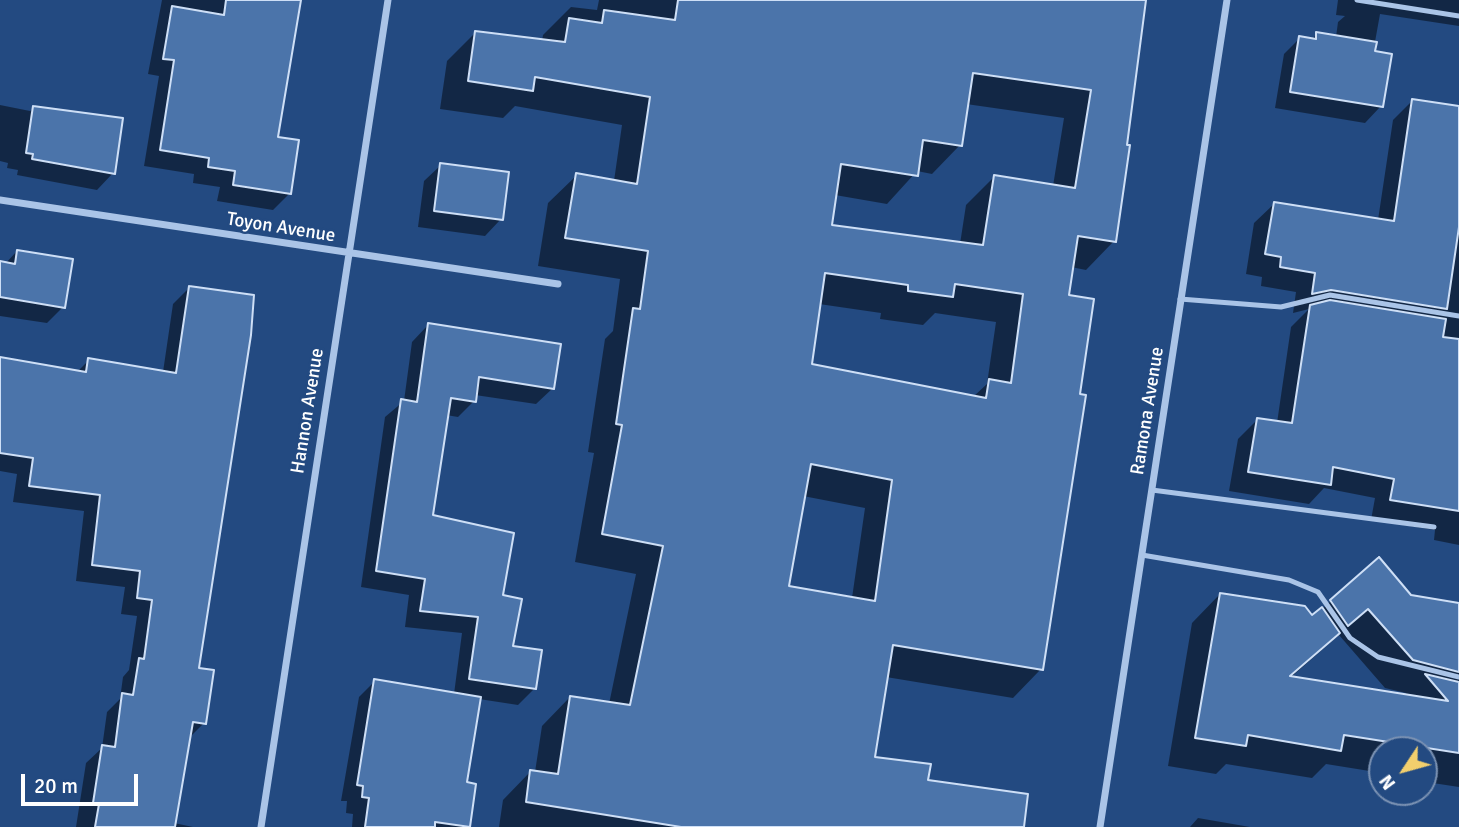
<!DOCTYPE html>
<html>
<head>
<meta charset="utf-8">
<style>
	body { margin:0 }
	#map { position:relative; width:1459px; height:827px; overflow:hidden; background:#234a81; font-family:Signika,sans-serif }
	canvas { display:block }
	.north { position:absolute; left:1368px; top:736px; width:70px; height:70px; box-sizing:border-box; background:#234a81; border:2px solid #7b92b3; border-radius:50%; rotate:234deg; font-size:19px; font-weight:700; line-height:28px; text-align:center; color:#fff }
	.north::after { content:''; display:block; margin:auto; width:24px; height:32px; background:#f2cf6d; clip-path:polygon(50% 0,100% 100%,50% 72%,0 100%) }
	.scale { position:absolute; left:21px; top:774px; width:117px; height:32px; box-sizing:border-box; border:4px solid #fff; border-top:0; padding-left:9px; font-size:21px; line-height:24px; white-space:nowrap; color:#fff; -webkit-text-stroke:5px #234a81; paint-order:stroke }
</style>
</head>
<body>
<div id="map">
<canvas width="1459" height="827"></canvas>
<div class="north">N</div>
<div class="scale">20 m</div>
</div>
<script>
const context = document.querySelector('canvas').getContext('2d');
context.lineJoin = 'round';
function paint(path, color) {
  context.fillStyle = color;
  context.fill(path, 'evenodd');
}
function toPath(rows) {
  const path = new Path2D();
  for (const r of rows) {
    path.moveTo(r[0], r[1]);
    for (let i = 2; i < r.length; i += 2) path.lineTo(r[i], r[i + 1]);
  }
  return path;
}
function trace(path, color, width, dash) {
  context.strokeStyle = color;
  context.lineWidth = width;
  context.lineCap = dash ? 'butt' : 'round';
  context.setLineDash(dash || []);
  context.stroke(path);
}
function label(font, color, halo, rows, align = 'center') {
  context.font = font + ' Signika,sans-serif';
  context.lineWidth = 5;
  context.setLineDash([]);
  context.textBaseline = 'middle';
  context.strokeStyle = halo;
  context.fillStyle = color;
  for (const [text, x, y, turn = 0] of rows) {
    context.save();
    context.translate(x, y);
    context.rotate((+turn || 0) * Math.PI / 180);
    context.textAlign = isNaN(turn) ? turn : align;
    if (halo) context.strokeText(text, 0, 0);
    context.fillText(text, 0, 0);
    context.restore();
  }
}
paint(toPath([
	[162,0,298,0,276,139,289,194,273,210,217,201,220,187,193,183,194,174,144,166,159,76,148,74],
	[599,0,1145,0,1114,241,1086,270,1071,267,1041,669,1013,698,886,677,873,758,1022,827,499,827,503,800,531,771,535,772,542,726,570,697,609,704,636,574,575,562,594,453,588,452,605,339,613,331,620,279,538,266,548,203,577,175,614,181,622,125,515,106,503,118,440,109,447,61,476,32,542,41,543,35,571,7,597,10],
	[966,104,1064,118,1053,186,994,177,966,205,960,244,830,226,835,195,887,204,917,171,932,174,960,145],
	[819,304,881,313,880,319,923,325,935,313,996,322,987,384,973,397,810,366],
	[803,496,865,508,852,598,787,587],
	[1338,0,1459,0,1459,26,1380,14,1373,53,1381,106,1365,123,1275,108,1284,54,1300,38,1311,40,1317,34,1336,37,1338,22,1345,16,1336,15],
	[1413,100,1459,108,1459,545,1434,540,1435,530,1371,520,1375,498,1324,488,1309,504,1229,491,1238,439,1257,420,1277,423,1291,327,1309,309,1293,313,1296,292,1261,286,1262,277,1246,274,1254,223,1274,204,1378,220,1393,120],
	[0,105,30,111,34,108,113,173,97,190,17,175,18,170,7,168,8,163,0,161],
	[441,165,501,219,485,236,418,227,424,181],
	[17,251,63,307,47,323,0,316,0,263,5,264],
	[189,288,197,669,204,723,188,739,174,823,193,827,76,827,86,763,102,748,107,712,120,699,123,677,129,670,137,616,121,614,125,587,76,581,84,511,13,502,17,474,0,471,0,361,77,372,89,360,163,372,173,304],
	[428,325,553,388,536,404,475,395,474,401,458,417,446,415,431,516,501,596,511,647,534,689,518,705,479,699,465,784,474,785,468,827,352,827,353,814,346,813,347,801,341,801,359,697,375,681,454,694,462,633,405,627,409,595,361,587,385,417,404,401,412,342],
	[1220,594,1312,618,1331,601,1410,597,1459,605,1459,787,1426,782,1424,750,1382,750,1382,773,1326,764,1312,778,1226,764,1216,774,1168,766,1192,623],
	[1339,635,1385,688,1406,693,1405,696,1290,678],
	[1198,818,1250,827,1190,827]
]), '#0007');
const building = toPath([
	[226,0,301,0,278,137,299,140,291,194,233,185,235,171,208,167,209,158,160,150,174,60,163,59,172,6,224,15,226,0],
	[678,0,1146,0,1127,145,1130,145,1116,242,1078,236,1069,295,1094,299,1080,394,1086,395,1043,670,893,645,875,757,931,764,928,780,1028,794,1024,827,681,827,526,802,530,770,558,774,570,696,630,705,663,546,602,534,622,425,616,424,633,308,640,309,648,251,565,238,576,173,637,184,650,97,535,77,533,91,468,81,475,31,565,42,569,18,602,23,604,10,675,20,678,0],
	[973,73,1091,90,1075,188,994,175,983,245,832,225,841,164,918,176,923,140,962,146,973,73],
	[825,273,908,285,908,291,953,297,955,284,1023,294,1011,383,989,379,986,398,812,364,825,273],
	[811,464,892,480,875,601,789,586,811,464],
	[1316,32,1377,42,1375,51,1392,54,1383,107,1290,92,1299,36,1316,39,1316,32],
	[1412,99,1459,106,1459,227,1447,309,1331,290,1312,294,1315,273,1280,267,1281,257,1265,254,1274,202,1394,221,1412,99],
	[33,106,123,118,115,174,32,159,33,154,26,153,33,106],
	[440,163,509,172,503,220,434,211,440,163],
	[17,250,73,259,65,308,0,297,0,261,15,264,17,250],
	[189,286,254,295,251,335,199,668,214,670,206,724,193,722,175,827,95,827,99,804,93,803,102,745,115,747,122,693,133,695,139,658,144,659,152,600,137,598,140,571,92,565,100,495,29,486,33,458,0,453,0,357,86,372,88,358,176,373,189,286],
	[1330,300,1446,319,1443,337,1459,339,1459,511,1390,500,1394,479,1333,467,1331,485,1248,472,1257,418,1292,423,1310,305,1330,300],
	[428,323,561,344,554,389,479,377,476,402,451,398,433,515,514,533,503,595,522,599,513,646,542,650,536,689,469,679,478,617,420,611,425,579,376,571,401,399,417,402,428,323],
	[1379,557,1411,595,1459,603,1459,672,1413,660,1368,609,1348,626,1330,600,1379,557],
	[1220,593,1305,606,1312,615,1322,607,1340,633,1290,676,1448,701,1425,674,1459,682,1459,753,1344,735,1341,751,1248,735,1246,746,1195,738,1220,593],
	[374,679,481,697,467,782,476,784,470,827,435,822,435,827,365,827,369,798,362,797,363,786,357,785,374,679]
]);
paint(building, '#4b74aa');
trace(building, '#cedff6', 2);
trace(toPath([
	[1357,0,1459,16],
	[1180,299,1281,307,1330,295,1459,316],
	[1152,490,1434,527],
	[1142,555,1289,580,1318,592,1350,638,1378,657,1459,677]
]), '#aac4e7', 5);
trace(toPath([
	[0,200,558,284],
	[261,827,388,0],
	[1100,827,1227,0]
]), '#aac4e7', 7);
label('19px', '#fff', '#234a81', [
	["Toyon Avenue",281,228,9],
	["Hannon Avenue",308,411,-81],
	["Ramona Avenue",1148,411,-81]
]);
</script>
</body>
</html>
